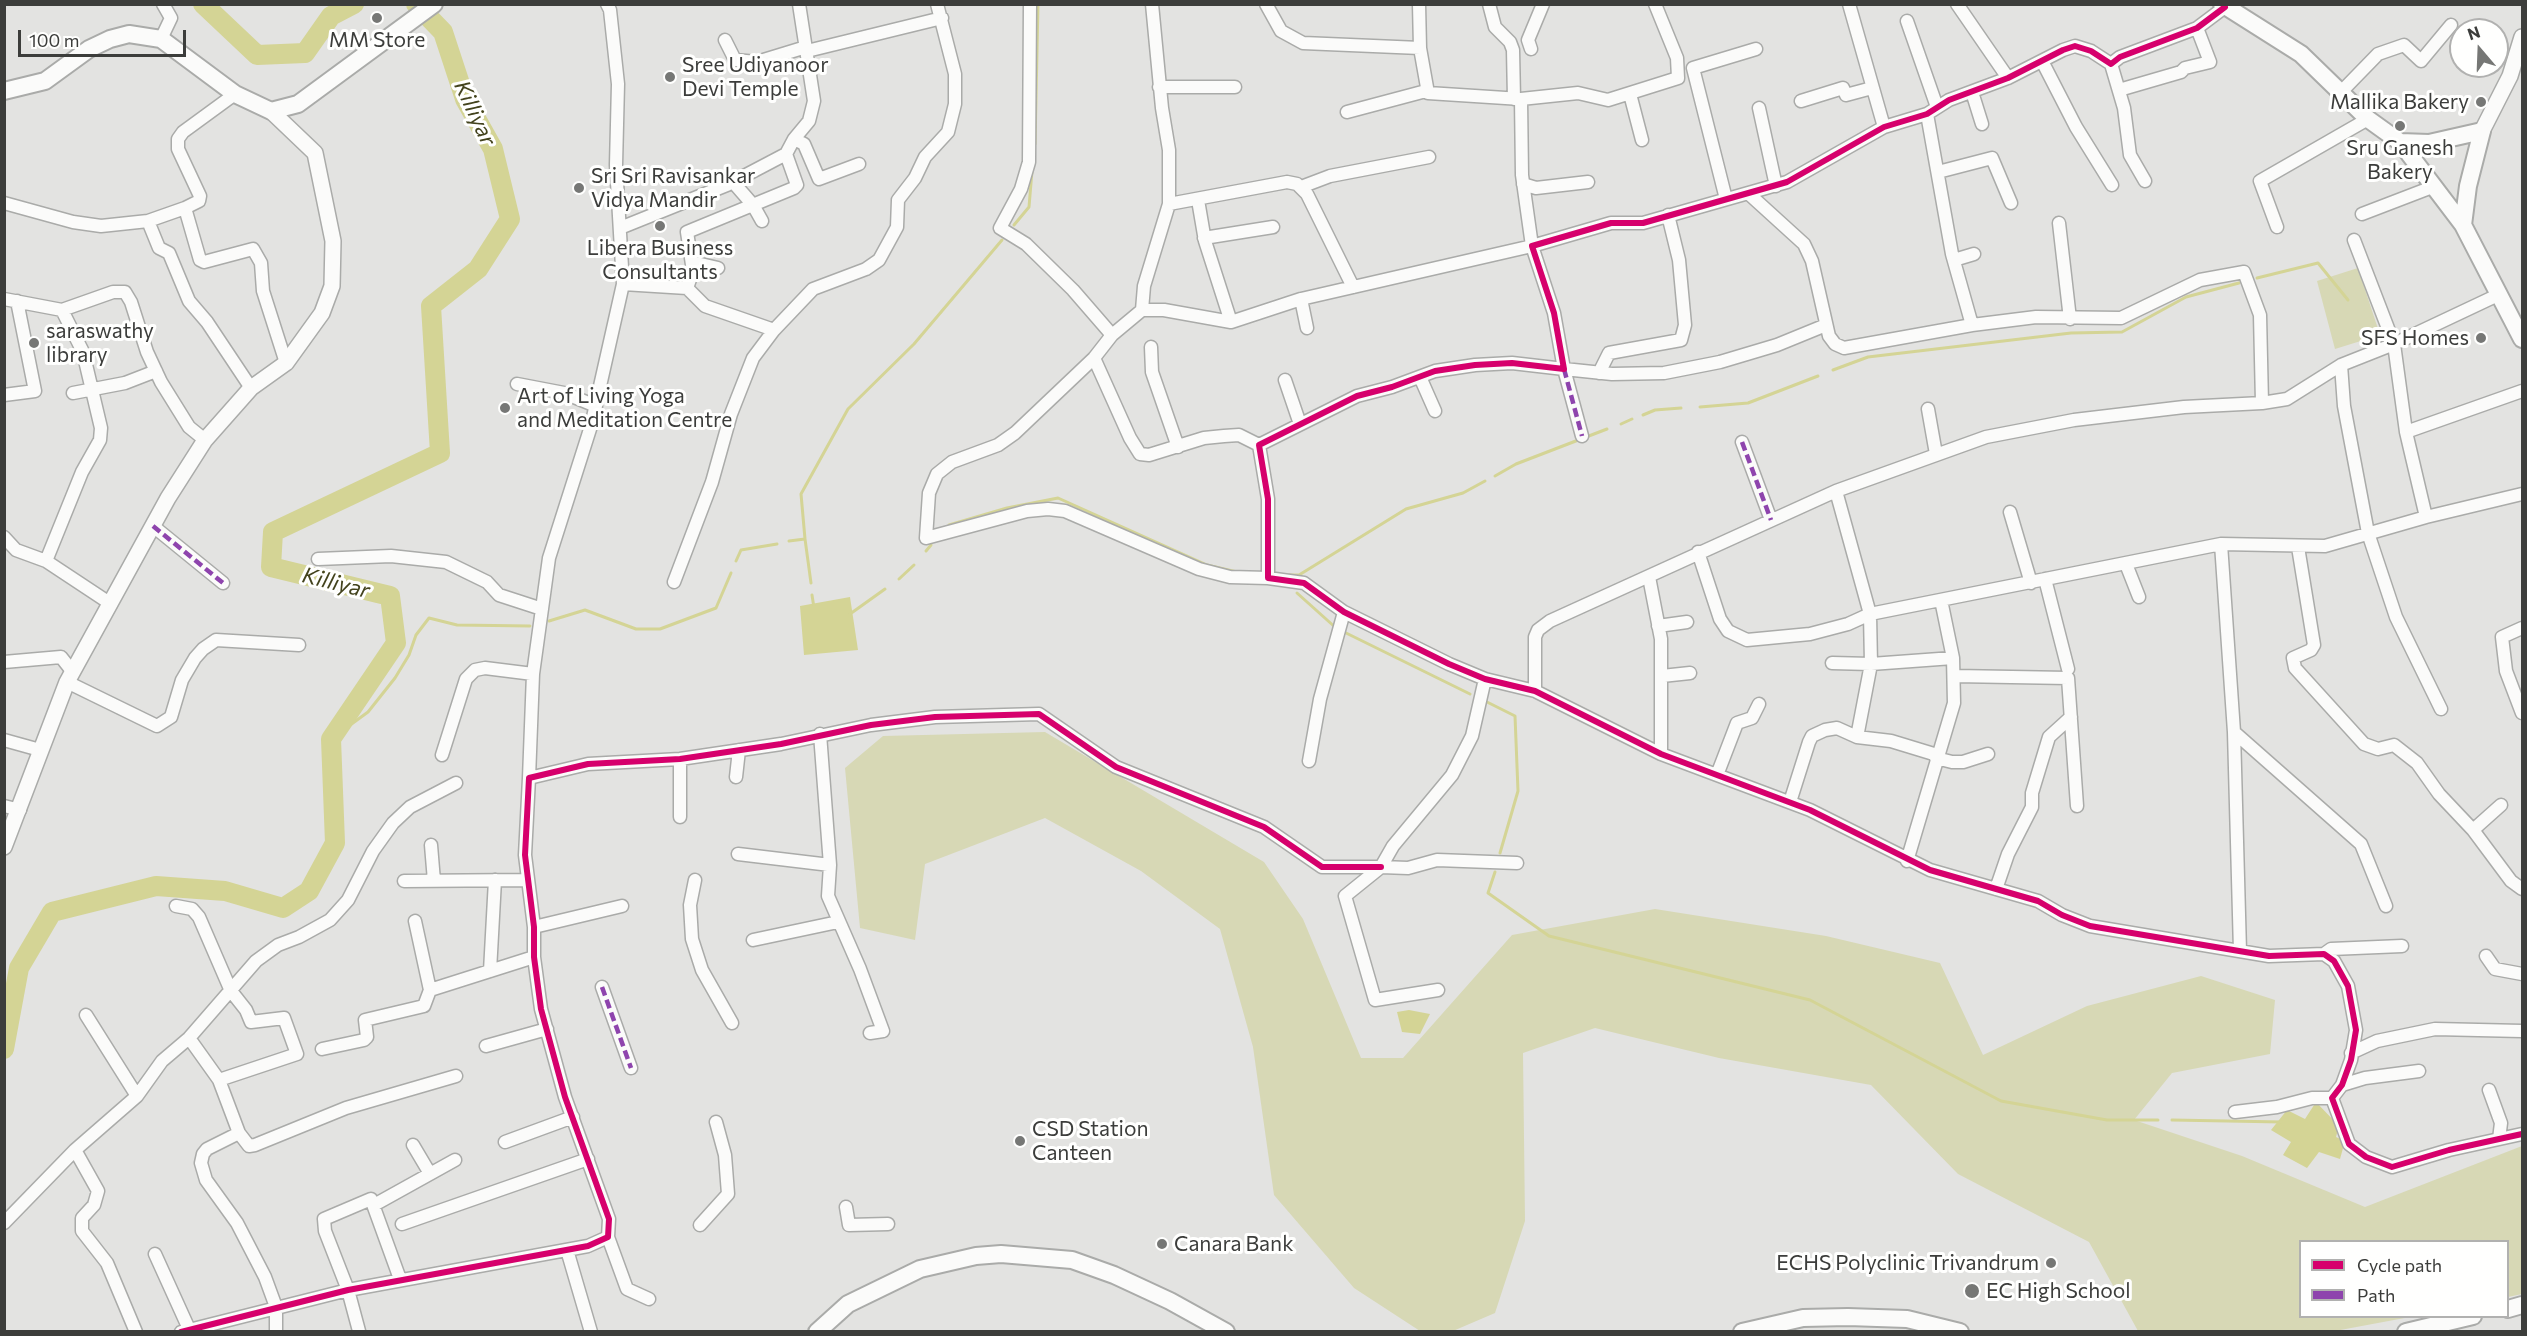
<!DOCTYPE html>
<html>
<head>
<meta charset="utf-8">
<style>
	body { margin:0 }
	#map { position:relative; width:2527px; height:1336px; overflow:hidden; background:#e3e3e1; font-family:Commissioner,sans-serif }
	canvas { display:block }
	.frame { position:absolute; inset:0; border:6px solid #3c3d3b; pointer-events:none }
	.legend { position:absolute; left:2299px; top:1240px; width:210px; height:78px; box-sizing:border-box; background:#fffffe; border:2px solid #b1b1b0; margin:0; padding:8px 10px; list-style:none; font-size:18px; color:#3c3d3b }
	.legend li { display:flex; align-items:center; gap:12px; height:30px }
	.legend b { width:30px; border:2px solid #b1b1b0 }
	.north { position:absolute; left:2449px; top:18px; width:60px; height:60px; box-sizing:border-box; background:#fffffe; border:2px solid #b1b1b0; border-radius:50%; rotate:341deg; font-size:16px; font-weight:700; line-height:24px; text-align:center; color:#3c3d3b }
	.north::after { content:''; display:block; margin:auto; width:21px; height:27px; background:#767775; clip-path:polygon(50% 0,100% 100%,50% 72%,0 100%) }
	.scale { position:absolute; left:18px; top:30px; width:168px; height:27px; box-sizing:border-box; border:3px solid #3c3d3b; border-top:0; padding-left:8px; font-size:18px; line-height:21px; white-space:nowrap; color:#3c3d3b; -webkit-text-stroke:4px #fffffe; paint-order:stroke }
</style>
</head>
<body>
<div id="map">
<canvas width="2527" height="1336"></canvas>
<div class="frame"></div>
<ul class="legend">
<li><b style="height:8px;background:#d6006c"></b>Cycle path</li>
<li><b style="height:8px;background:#8e44ad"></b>Path</li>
</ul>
<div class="north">N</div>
<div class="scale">100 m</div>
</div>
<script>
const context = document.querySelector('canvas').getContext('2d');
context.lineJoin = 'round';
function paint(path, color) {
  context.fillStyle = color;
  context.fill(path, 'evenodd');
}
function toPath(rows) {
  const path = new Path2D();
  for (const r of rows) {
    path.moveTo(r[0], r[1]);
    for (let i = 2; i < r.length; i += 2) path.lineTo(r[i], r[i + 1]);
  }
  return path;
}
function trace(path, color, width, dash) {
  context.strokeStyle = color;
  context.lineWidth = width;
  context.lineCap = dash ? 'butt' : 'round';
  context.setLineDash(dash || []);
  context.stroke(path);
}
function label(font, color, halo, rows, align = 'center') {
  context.font = font + ' Commissioner,sans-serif';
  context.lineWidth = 6;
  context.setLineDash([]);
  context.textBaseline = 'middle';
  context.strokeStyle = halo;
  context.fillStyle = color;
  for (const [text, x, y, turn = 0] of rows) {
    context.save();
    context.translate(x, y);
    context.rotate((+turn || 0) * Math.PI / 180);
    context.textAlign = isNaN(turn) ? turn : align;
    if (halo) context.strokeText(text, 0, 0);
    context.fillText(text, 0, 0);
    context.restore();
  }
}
paint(toPath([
	[2358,268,2380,335,2335,349,2317,281],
	[1045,732,1264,862,1303,919,1361,1058,1403,1058,1512,935,1655,909,1826,936,1940,963,1983,1055,2087,1006,2201,976,2275,1000,2270,1054,2172,1073,2134,1120,2242,1156,2365,1207,2522,1146,2522,1294,2508,1297,2508,1242,2300,1242,2300,1316,2410,1317,2335,1331,2138,1331,2089,1242,1958,1174,1871,1085,1719,1058,1595,1028,1523,1053,1525,1221,1495,1313,1453,1331,1420,1331,1354,1288,1274,1195,1253,1047,1220,929,1141,871,1045,818,925,864,915,940,860,928,845,768,883,736]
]), '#d7d8b5');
paint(toPath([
	[850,597,858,650,804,655,800,606],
	[1409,1010,1430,1014,1420,1034,1402,1032,1397,1012],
	[2316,1102,2339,1126,2336,1137,2345,1141,2340,1159,2319,1152,2307,1168,2283,1155,2291,1142,2271,1130,2287,1110,2305,1119]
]), '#d4d495');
trace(toPath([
	[1035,144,1038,4],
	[1014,225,1029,207,1032,171],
	[2257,278,2318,263,2348,300],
	[1833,370,1868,357,2071,333,2122,332,2186,297,2239,283],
	[1700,407,1748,403,1818,376],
	[1643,415,1655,410,1681,408],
	[1621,424,1632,419],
	[1495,476,1516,464,1607,429],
	[949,525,1007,508,1058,498,1207,565,1237,572],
	[805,539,811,583],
	[789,541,805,539,801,494,848,409,914,344,1002,240],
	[926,551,931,545],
	[736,561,741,550,777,544],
	[1289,575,1299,575,1406,509,1463,493,1485,481],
	[899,579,914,565],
	[1297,593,1336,628],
	[812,595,814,608],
	[850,614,885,589],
	[549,621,585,610,636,629,660,629,716,608,731,573],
	[1342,631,1470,694],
	[1487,702,1515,716,1518,791,1500,853],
	[331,739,368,712,395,678,409,655,416,635,429,618,457,625,530,626],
	[1495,872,1488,893,1549,936,1810,1000,2001,1101,2107,1120,2158,1120],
	[2172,1120,2282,1122]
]), '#d4d495', 3);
trace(toPath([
	[203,4,257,55,305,53,331,16,354,4],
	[4,1049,19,968,52,912,156,886,225,891,283,908,309,891,335,843,331,739,396,643,390,596,271,567,273,532,440,453,431,306,478,269,510,219,493,149,465,99,443,32,416,4]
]), '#d4d495', 20);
const minor = toPath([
	[1030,4,1029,162,1021,189,1000,228,1026,244,1073,290,1112,335],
	[1266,4,1281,31,1303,43,1420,48],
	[1489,4,1495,27,1510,42,1513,50,1514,99],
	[1849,4,1884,127],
	[1957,4,2008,78],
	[2225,7,2197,28,2120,57,2111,64,2091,51,2075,46,2063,50,2008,78,1949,100,1927,114,1884,127,1787,182,1643,223,1611,223,1532,246,1554,313,1564,369,1512,363,1475,365,1435,371,1392,387,1357,396,1259,445,1268,499,1268,578,1304,583,1344,612,1449,664,1485,679,1535,691,1661,754,1810,810,1930,870,2038,901,2062,915,2090,926,2269,956,2324,954,2334,961,2348,986,2356,1030,2351,1060,2342,1085,2332,1098,2349,1144,2366,1157,2392,1167,2449,1150,2522,1134],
	[1907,21,1937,107],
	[161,39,171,18,163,4],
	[725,40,735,60,757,62,806,47],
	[1531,49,1528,40,1543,4],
	[807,51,942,18],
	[2042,61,2076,127,2112,185],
	[2111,64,2124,108,2130,155,2145,181],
	[1159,87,1235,87],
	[2119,90,2181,72,2185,68,2210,62,2197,28],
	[2342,91,2378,54,2404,45,2421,61,2451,25],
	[1972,92,1982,124],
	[1630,94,1642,140],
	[1521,99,1578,93,1608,100,1678,78,1677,58,1655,4],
	[1801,101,1843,88,1846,95,1872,88],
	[1759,108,1776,186],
	[1347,112,1426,91],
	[1927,114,1952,254,1972,325],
	[794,139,804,144,819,179,859,164],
	[1938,172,1992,158,2011,203],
	[733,182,753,205,762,221],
	[1523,184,1536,188,1588,182],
	[1301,187,1330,176,1429,157],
	[1749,194,1804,244,1812,261,1829,336,1835,344,1844,348,1972,325,2036,317,2121,318,2200,280,2244,272,2260,315,2262,403,2287,399,2341,365,2394,344,2500,294],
	[1726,199,1693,68,1756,49],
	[1198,200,1205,241,1231,322],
	[4,203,73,222,101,226,148,221,185,208,199,201,200,196,178,149,178,139,183,132,235,94],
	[1169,204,1287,182,1297,184,1307,194,1353,287],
	[185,208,200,260,204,262,253,249,261,263,263,291,286,363],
	[2362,214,2435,186],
	[148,221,159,248,169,253,189,301,207,322,251,388],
	[2059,223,2070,319],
	[2277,227,2260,181,2368,119],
	[620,228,727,185,786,154,794,139,809,121,814,101,799,4],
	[1204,238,1273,227],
	[2354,240,2394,344,2406,432,2426,517],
	[1954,260,1974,254],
	[692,262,718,268],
	[623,284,687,288,705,306,774,330],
	[687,288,693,271,687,232,794,188,797,185,786,154],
	[4,299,62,310,113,292,125,292,131,302,147,352,161,382,189,427,205,440],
	[1301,299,1307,328],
	[1142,310,1144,286,1169,204,1169,150,1162,108,1152,4],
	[1151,347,1152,372,1178,447],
	[1094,358,1130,438,1140,454,1149,455,1204,438,1224,436,1239,435,1259,445],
	[2341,365,2344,406,2368,533,2396,617,2441,709],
	[1599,373,1609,353,1681,340,1685,325,1679,260,1668,215],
	[1420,377,1435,411],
	[1285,380,1300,424],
	[517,384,564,393,596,406],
	[73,393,125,383,156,371],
	[4,395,35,391,17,301],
	[1928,409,1936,454],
	[2406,432,2522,391],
	[1582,436,1564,369,1612,374,1664,373,1720,362,1777,345,1826,325],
	[1742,442,1771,520],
	[1836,491,1870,614,2221,544,2325,546,2426,517,2522,494],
	[2010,512,2031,583],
	[153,526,223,583],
	[4,537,16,550,46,561,111,604],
	[2221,544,2234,732,2240,951],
	[2298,547,2314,645,2311,650,2293,658,2295,668,2364,744,2378,749,2394,745,2417,763,2439,794,2473,830,2511,881,2522,889],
	[1698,552,1720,619,1728,631,1747,640,1810,634,1848,624,1870,614,1871,664,1857,737],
	[318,559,391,556,446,562,487,582,499,595,542,609],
	[46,561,82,472,100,440,101,428,83,352,62,310],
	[2126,564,2139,597],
	[1649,577,1661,639,1661,754],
	[1268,578,1230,577,1199,569,1065,511,1048,509,1027,511,926,538,929,493,937,474,952,462,998,445,1015,433,1094,358,1112,335,1142,310,1164,310,1231,322,1301,299,1532,246,1522,175,1521,99,1428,93,1420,48,1419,4],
	[2045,579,2068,669],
	[674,582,712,482,731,414,753,358,774,330,813,289,866,269,879,260,897,227,898,200,915,178,925,157,948,132,955,104,955,74,937,4],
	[1658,626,1687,622],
	[2522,628,2502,637,2506,671,2522,713],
	[4,662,61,657,72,671],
	[1832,663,1871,664,1953,658],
	[1662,676,1690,673],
	[1955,676,2068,678,2077,806],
	[1485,679,1472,736,1452,775,1393,846,1381,867,1408,868,1437,860,1517,863],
	[67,682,157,726,171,717,182,680,195,658,203,649,216,640,299,645],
	[1535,691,1535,637,1538,630,1550,621,1836,491,1986,437,2074,420,2184,407,2262,403],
	[2234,732,2361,844,2386,906],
	[4,740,40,750],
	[442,755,466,679,475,670,485,668,533,674],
	[1936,758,1952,762,1963,762,1988,754],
	[680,759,680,817],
	[1309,761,1320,699,1344,612],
	[1717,775,1737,723,1752,718,1759,704],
	[736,777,739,750],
	[529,778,533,674,549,558,591,426,623,284,616,165,618,84,610,10,607,4],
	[1790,802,1809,742,1812,736,1825,730,1837,728,1857,737,1891,741,1937,755],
	[4,806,20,810],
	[2473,830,2501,805],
	[431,845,434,881],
	[738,854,830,865,820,734],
	[1907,861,1954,703,1953,658,1941,600],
	[830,865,828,896,860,969,883,1031,870,1033],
	[1381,867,1345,896,1375,1000,1438,990],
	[695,880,690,905,692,939,702,970,732,1023],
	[404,881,528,880],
	[1996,889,2008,854,2032,807,2032,793,2049,737,2071,717],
	[176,906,192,909,199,917,231,991,246,1010,251,1022,284,1018,297,1054,219,1080],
	[415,921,430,990],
	[534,927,622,906],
	[753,940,838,922],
	[2324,954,2331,949,2402,946],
	[2486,956,2495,969,2522,974],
	[490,971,495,880],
	[602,987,631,1068],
	[86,1015,137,1096],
	[189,1038,219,1080,239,1133],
	[486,1046,547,1029],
	[322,1049,364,1040,367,1037,365,1020,424,1006,430,990,534,957],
	[2351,1053,2377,1041,2435,1029,2522,1031],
	[2342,1085,2365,1078,2419,1071],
	[2489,1090,2501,1123,2499,1139],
	[2235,1112,2277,1107,2312,1098,2332,1098],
	[505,1142,573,1117],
	[413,1145,429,1172],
	[75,1150,98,1191,94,1205,82,1218,82,1231,107,1263,136,1332],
	[374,1205,455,1160],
	[846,1207,849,1225,888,1224],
	[4,1223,75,1150,137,1096,162,1061,189,1038,256,961,278,945,299,937,330,920,348,900,373,851,393,823,410,807,456,783],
	[402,1224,588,1159],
	[700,1225,728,1194,725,1155,716,1122],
	[608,1237,627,1289,649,1299],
	[567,1250,591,1332],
	[155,1254,189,1329],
	[359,1331,348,1290,325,1231,324,1219,371,1199,400,1279],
	[181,1332,348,1290,588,1246,608,1237,609,1219,565,1097,541,1009,534,957,534,927,525,855,529,778,588,764,680,759,781,744,871,725,935,717,1039,714,1116,767,1264,827,1322,867,1381,867],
	[276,1332,276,1307,265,1277,237,1223,206,1180,201,1163,203,1154,207,1149,239,1133,249,1146,255,1145,346,1108,456,1076]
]);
const tertiary = toPath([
	[2482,131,2510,76,2522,37],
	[4,847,67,682,168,498,205,440,251,388,286,363,322,313,332,286,333,241,315,153,271,111]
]);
const secondary = toPath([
	[2222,4,2301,54,2368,119,2400,142,2463,225,2522,339],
	[4,91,45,81,89,49,110,39,129,34,161,39,235,94,271,111,298,104,434,4],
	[2400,142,2429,143,2482,131],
	[2463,225,2468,186,2482,131],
	[2508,1309,2522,1305],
	[817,1332,848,1304,920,1269,976,1256,1001,1254,1072,1260,1114,1275,1170,1301,1226,1332],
	[1742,1332,1803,1318,1848,1317,1907,1319,1960,1332],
	[2406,1332,2473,1316]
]);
trace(minor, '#aaaba9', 15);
trace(tertiary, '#aaaba9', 18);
trace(secondary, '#aaaba9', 20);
trace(minor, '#fbfbfa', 12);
trace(tertiary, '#fbfbfa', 15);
trace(secondary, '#fbfbfa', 16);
trace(toPath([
	[1564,369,1582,436],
	[1742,442,1771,520],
	[153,526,223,583],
	[602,987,631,1068]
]), '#8e44ad', 4.5, [9, 4.5]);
trace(toPath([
	[2225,7,2197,28,2120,57,2111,64,2091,51,2075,46,2063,50,2008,78,1949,100,1927,114,1884,127,1787,182,1643,223,1611,223,1532,246,1554,313,1564,369,1512,363,1475,365,1435,371,1392,387,1357,396,1259,445,1268,499,1268,578,1304,583,1344,612,1449,664,1485,679,1535,691,1661,754,1810,810,1930,870,2038,901,2062,915,2090,926,2269,956,2324,954,2334,961,2348,986,2356,1030,2351,1060,2342,1085,2332,1098,2349,1144,2366,1157,2392,1167,2449,1150,2522,1134],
	[181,1332,348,1290,588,1246,608,1237,609,1219,565,1097,541,1009,534,957,534,927,525,855,529,778,588,764,680,759,781,744,871,725,935,717,1039,714,1116,767,1264,827,1322,867,1381,867]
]), '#d6006c', 6);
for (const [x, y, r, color] of [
	[377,18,6,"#767775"],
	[670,77,6,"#767775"],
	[2481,102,6,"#767775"],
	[2400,126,6,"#767775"],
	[579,188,6,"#767775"],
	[660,226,6,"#767775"],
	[2481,338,6,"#767775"],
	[34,343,6,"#767775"],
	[505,408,6,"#767775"],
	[1020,1141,6,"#767775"],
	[1162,1244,6,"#767775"],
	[2051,1263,6,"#767775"],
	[1972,1291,8,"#767775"]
]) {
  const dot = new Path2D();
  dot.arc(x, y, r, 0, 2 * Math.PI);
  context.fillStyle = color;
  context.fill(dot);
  trace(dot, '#fffffe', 2);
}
label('21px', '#3c3d3b', '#fffffe', [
	["MM Store",377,40,"center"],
	["Sree Udiyanoor",682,65],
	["Devi Temple",682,89],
	["Mallika Bakery",2469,102,"right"],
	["Sru Ganesh",2400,148,"center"],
	["Bakery",2400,172,"center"],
	["Sri Sri Ravisankar",591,176],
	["Vidya Mandir",591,200],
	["Libera Business",660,248,"center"],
	["Consultants",660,272,"center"],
	["saraswathy",46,331],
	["library",46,355],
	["SFS Homes",2469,338,"right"],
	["Art of Living Yoga",517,396],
	["and Meditation Centre",517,420],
	["CSD Station",1032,1129],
	["Canteen",1032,1153],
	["Canara Bank",1174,1244],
	["ECHS Polyclinic Trivandrum",2039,1263,"right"],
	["EC High School",1986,1291]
], 'left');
label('italic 22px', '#43431d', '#fffffe', [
	["Killiyar",475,113,65],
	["Killiyar",336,583,14]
]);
</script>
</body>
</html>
